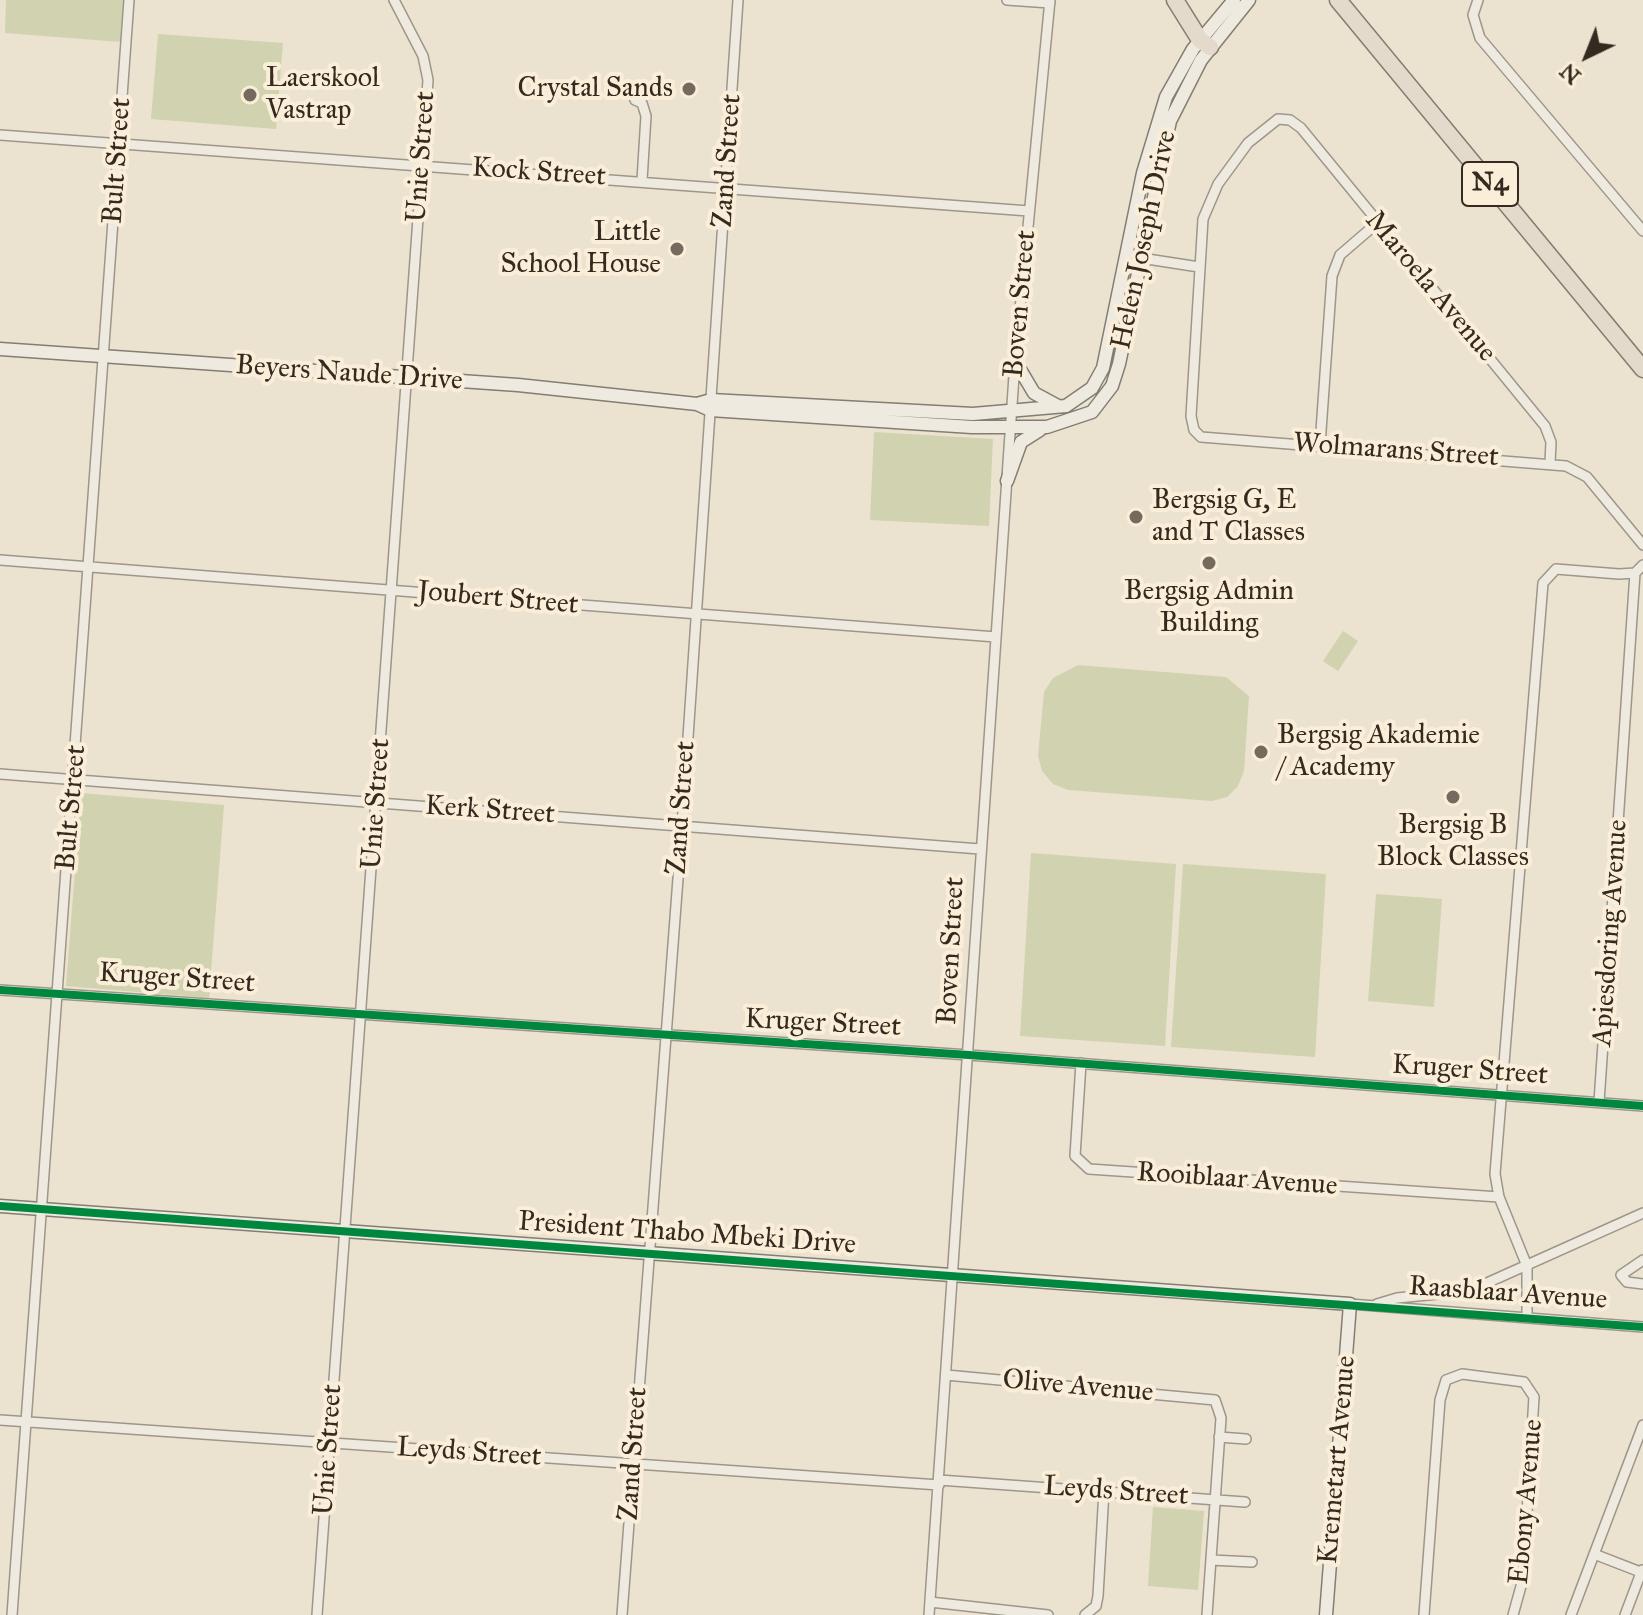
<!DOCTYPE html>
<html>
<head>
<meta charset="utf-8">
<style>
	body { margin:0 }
	#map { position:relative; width:1643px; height:1615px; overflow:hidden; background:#ece2d0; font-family:"IM FELL Great Primer",serif }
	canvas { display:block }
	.north { position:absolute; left:1547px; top:16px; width:80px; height:80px; -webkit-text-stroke:6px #fbeed8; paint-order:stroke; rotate:223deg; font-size:22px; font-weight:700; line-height:32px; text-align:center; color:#342a1f }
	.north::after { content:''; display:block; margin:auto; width:28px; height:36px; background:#342a1f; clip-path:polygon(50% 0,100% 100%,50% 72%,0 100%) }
</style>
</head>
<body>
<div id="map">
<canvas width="1643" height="1615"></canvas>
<div class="north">N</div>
</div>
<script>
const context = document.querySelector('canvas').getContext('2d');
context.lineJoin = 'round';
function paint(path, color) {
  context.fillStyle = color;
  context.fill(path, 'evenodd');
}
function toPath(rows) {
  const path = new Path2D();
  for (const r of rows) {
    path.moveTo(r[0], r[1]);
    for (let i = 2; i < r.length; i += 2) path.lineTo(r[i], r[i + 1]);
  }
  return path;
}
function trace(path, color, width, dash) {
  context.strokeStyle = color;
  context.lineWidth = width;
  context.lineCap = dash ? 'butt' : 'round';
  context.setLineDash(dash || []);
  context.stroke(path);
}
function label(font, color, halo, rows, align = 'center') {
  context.font = font + ' "IM FELL Great Primer",serif';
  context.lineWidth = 8;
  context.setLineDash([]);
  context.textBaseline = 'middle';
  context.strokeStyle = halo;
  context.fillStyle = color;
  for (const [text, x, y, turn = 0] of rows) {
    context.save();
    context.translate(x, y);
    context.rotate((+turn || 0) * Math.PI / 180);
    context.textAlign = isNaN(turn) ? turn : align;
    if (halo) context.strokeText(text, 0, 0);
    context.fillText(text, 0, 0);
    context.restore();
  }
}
paint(toPath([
	[6,0,124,0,121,42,5,33],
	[158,34,283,43,276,129,151,119],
	[874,432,993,439,989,526,870,520],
	[1343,631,1358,641,1338,671,1323,661],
	[1078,665,1226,677,1249,696,1244,771,1238,786,1227,797,1212,801,1068,790,1053,784,1042,771,1038,756,1044,692,1053,678],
	[81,793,224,805,209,998,66,986],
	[1031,853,1176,864,1165,1046,1020,1036],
	[1183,864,1326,874,1315,1057,1171,1047],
	[1376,894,1442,899,1434,1007,1368,1001],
	[1153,1507,1204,1511,1198,1590,1148,1586]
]), '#d1d2b0');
const street = toPath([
	[1007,0,1050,3],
	[1478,0,1473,15,1480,38,1643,231],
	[635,100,642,103,646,116,642,180],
	[0,135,1029,211],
	[1126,269,1141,258,1199,267],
	[1320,445,1332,276,1340,255,1376,224],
	[1550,463,1551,442,1545,426,1301,128,1290,120,1278,119,1248,143,1218,184,1203,219,1191,416,1194,430,1201,437,1566,466,1587,477,1643,545],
	[0,560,996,637],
	[0,774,980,849],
	[0,990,969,1055,1643,1106],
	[1081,1063,1075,1156,1089,1169,1499,1197],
	[1599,1102,1635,573],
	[1643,1260,1621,1275,1627,1282,1643,1284],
	[1350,1304,1643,1327],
	[1377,1304,1397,1298,1469,1291,1643,1213],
	[1527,1318,1527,1266,1499,1197,1495,1174,1543,583,1556,569,1619,574,1635,573,1643,565],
	[946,1375,1215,1400,1221,1418,1207,1615],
	[0,1420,939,1485],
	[1219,1437,1246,1439],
	[939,1480,1245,1502],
	[1594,1554,1643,1573],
	[1211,1560,1252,1562],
	[930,1602,1048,1615],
	[12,1615,129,0],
	[317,1615,428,80,423,56,394,0],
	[622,1615,682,826,738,0],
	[929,1615,1015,361,1050,0],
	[1085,1615,1096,1606,1098,1596,1104,1490],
	[1424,1615,1440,1400,1446,1380,1462,1374,1524,1382,1534,1397,1523,1579,1513,1615],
	[1571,1615,1643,1425],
	[1625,1615,1642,1570]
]);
const secondary = toPath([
	[0,349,518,385,697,404,711,400,973,414,1066,406,1092,388,1103,368,1143,173,1166,97,1193,49,1234,0],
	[1015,361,1034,393,1058,406],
	[697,404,710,410,972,427,1047,427,1092,412,1112,386,1119,364,1170,121,1201,60,1249,0],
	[1007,481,1021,442,1040,430],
	[0,1206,1350,1304,1326,1615]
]);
const highway = toPath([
	[1175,0,1200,40,1210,47],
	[1338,0,1643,369]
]);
trace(street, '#9d968a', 12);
trace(secondary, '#837d72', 15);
trace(highway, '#837d72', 19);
trace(street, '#efeae0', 9);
trace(secondary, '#efeae0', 12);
trace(highway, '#e3dacb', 16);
trace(toPath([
	[0,990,969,1055,1643,1106],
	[0,1206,1643,1327]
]), '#00873e', 8);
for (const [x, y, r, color] of [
	[689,89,8,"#746a5d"],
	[250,95,8,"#746a5d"],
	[677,249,8,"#746a5d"],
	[1136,517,8,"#746a5d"],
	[1209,563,8,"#746a5d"],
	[1261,752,8,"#746a5d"],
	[1453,797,8,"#746a5d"]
]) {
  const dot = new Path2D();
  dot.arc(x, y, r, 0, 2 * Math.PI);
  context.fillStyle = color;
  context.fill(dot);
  trace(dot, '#fbeed8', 3);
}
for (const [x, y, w] of [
	[1490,184,56]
]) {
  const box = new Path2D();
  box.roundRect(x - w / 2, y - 22, w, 44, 6);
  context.fillStyle = '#fbeed8';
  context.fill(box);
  trace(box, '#342a1f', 2);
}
label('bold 26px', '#342a1f', null, [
	["N4",1490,184]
]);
label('28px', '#342a1f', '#fbeed8', [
	["Laerskool",266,79],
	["Vastrap",266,111],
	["Crystal Sands",673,89,"right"],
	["Little",661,233,"right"],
	["School House",661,265,"right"],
	["Bergsig G, E",1152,501],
	["and T Classes",1152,533],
	["Bergsig Admin",1209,592,"center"],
	["Building",1209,624,"center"],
	["Bergsig Akademie",1277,736],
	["/ Academy",1277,768],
	["Bergsig B",1453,826,"center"],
	["Block Classes",1453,858,"center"]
], 'left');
label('28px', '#342a1f', '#fbeed8', [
	["Unie Street",422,157,-86],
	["Bult Street",118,161,-86],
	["Zand Street",728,161,-86],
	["Kock Street",539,173,4],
	["Helen Joseph Drive",1145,240,-78],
	["Maroela Avenue",1430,287,50],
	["Boven Street",1021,304,-85],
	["Beyers Naude Drive",349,374,4],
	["Wolmarans Street",1396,451,4],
	["Joubert Street",498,599,5],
	["Unie Street",377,804,-86],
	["Bult Street",72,808,-85],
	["Zand Street",682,808,-86],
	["Kerk Street",490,811,4],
	["Apiesdoring Avenue",1611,933,-86],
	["Boven Street",952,951,-87],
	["Kruger Street",177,979,4],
	["Kruger Street",823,1024,3],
	["Kruger Street",1470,1071,4],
	["Rooiblaar Avenue",1237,1180,4],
	["President Thabo Mbeki Drive",687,1234,4],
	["Raasblaar Avenue",1508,1294,4],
	["Olive Avenue",1078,1387,5],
	["Unie Street",329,1450,-86],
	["Leyds Street",469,1453,4],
	["Zand Street",634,1454,-86],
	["Kremetart Avenue",1338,1460,-85],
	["Leyds Street",1116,1492,4],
	["Ebony Avenue",1527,1502,-85]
]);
</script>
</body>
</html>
